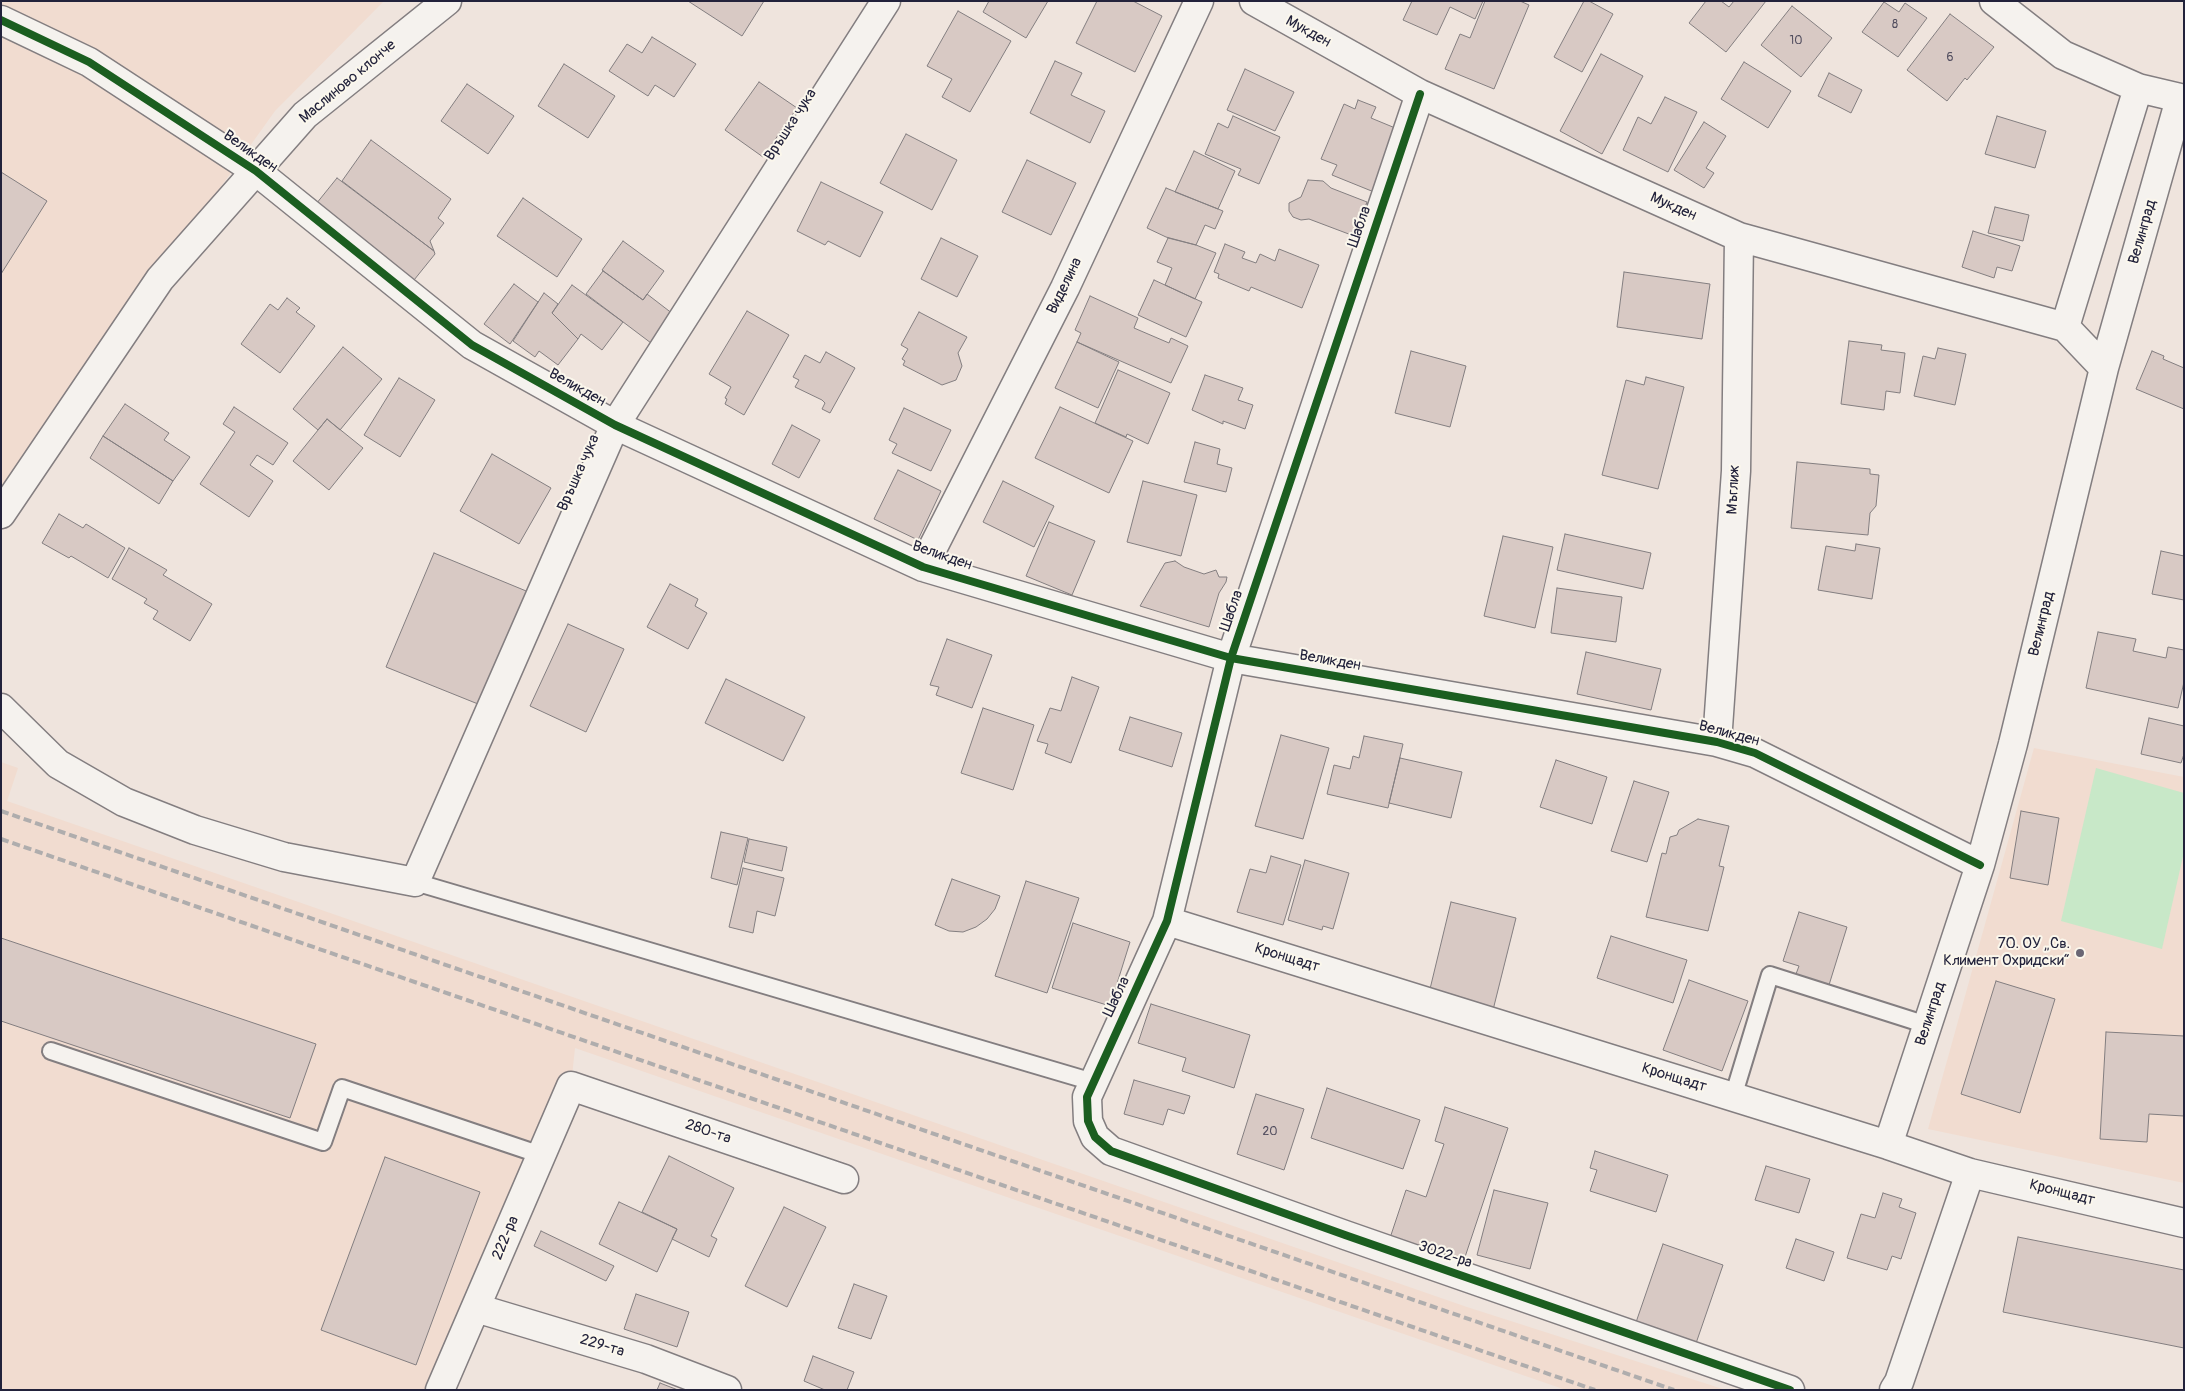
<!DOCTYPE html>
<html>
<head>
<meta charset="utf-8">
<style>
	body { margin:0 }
	#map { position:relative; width:2185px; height:1391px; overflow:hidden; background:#efe4dd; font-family:Pangolin,sans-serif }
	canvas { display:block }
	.frame { position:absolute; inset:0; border:2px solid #22223b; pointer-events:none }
</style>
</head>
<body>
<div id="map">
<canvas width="2185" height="1391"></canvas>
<div class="frame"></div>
</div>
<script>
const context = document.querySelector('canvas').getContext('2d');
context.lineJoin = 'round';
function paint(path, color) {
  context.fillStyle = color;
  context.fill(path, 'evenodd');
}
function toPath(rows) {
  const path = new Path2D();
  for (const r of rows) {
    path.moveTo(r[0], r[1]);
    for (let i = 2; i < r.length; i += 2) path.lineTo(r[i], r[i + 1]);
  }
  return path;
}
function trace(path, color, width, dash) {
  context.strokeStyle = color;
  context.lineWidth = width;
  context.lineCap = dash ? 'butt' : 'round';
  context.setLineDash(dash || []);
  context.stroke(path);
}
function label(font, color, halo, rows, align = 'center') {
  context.font = font + ' Pangolin,sans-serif';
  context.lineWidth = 4;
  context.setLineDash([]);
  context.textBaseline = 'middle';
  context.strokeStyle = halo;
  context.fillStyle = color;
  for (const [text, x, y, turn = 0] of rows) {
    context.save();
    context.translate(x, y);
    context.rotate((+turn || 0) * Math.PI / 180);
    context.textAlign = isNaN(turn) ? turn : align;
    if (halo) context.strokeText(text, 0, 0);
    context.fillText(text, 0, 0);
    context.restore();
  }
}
paint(toPath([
	[1,1,384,1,275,111,1,494],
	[2034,748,2184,777,2184,1183,1928,1129],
	[1,762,18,768,7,801,1467,1307,1726,1390,1566,1390,575,1048,571,1086,440,1390,1,1390]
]), '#f1dcd0');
paint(toPath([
	[2096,768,2184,793,2184,852,2162,949,2061,921]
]), '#c8e8c8');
const building = toPath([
	[688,1,764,1,742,36,688,1],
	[989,1,1048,1,1026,38,983,12,989,1],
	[1097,1,1133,1,1162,16,1135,72,1076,43,1097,1],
	[1412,1,1483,1,1475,19,1450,7,1437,35,1403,20,1412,1],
	[1485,1,1520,1,1529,5,1494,89,1445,69,1460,34,1470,38,1485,1],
	[1584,1,1589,1,1613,14,1582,72,1554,57,1584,1],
	[1706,1,1721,1,1729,7,1734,1,1766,1,1726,52,1689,23,1706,1],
	[1884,2,1899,12,1905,3,1927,18,1898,57,1862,32,1884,2],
	[1792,6,1832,38,1801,77,1761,45,1792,6],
	[958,11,1011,41,970,112,942,97,952,79,927,66,958,11],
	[1950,14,1994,47,1967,80,1965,78,1947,101,1907,70,1950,14],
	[652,37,696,64,674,97,655,85,648,96,609,71,627,44,642,53,652,37],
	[1601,54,1643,76,1602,154,1560,131,1601,54],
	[1055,61,1082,73,1071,95,1105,111,1090,143,1030,113,1055,61],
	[1744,62,1791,91,1768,128,1721,99,1744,62],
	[564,64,615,96,588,138,538,106,564,64],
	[1245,69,1294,92,1275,131,1227,110,1245,69],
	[1829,73,1862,90,1851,113,1818,96,1829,73],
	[759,82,797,108,763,157,725,130,759,82],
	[467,84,514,116,488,154,441,121,467,84],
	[1665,97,1697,112,1668,172,1623,150,1638,117,1651,124,1665,97],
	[1358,100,1376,107,1371,118,1400,130,1374,192,1332,175,1337,165,1321,159,1344,104,1355,109,1358,100],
	[1233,116,1280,137,1259,184,1238,175,1241,169,1205,154,1218,123,1228,128,1233,116],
	[1997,116,2046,131,2035,168,1985,154,1997,116],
	[1704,122,1726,136,1706,168,1714,173,1704,188,1674,170,1704,122],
	[906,134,957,160,932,210,880,183,906,134],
	[371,140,451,199,438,218,444,223,430,241,434,251,342,181,371,140],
	[1194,151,1235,171,1218,209,1175,192,1194,151],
	[1027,160,1076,183,1051,235,1002,212,1027,160],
	[1,172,47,201,1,274,1,172],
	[337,178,434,251,435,254,410,285,312,209,337,178],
	[1308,180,1323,181,1331,188,1367,202,1354,236,1309,219,1301,220,1293,217,1289,211,1289,203,1301,197,1308,180],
	[821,182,883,212,860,257,828,241,825,245,797,231,821,182],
	[1166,188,1223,211,1215,229,1205,225,1196,245,1166,237,1147,228,1166,188],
	[523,198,582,239,557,277,497,236,523,198],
	[1995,207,2029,215,2023,241,1988,233,1995,207],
	[1973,231,2020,246,2012,271,1997,267,1994,278,1962,267,1973,231],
	[941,238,978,256,957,297,921,279,941,238],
	[1168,238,1196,245,1216,253,1195,299,1165,285,1172,268,1157,262,1168,238],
	[623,241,664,271,643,300,602,270,623,241],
	[1225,244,1245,252,1242,258,1256,263,1260,254,1275,261,1279,249,1319,265,1302,308,1251,287,1249,291,1218,278,1219,274,1214,272,1225,244],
	[603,271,643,300,647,294,673,314,651,343,586,294,603,271],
	[1624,272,1710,284,1702,339,1617,327,1624,272],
	[1154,280,1202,302,1186,337,1138,315,1154,280],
	[514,284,538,302,510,344,484,324,514,284],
	[572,285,623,322,602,350,581,334,578,339,552,313,572,285],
	[544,293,558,304,552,313,578,339,558,365,539,351,535,357,513,341,544,293],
	[1090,296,1138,318,1134,328,1169,343,1171,338,1188,346,1171,383,1077,342,1081,333,1075,330,1090,296],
	[287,298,300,308,296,312,315,326,280,373,241,344,270,304,278,310,287,298],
	[747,311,789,335,744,415,725,404,727,399,725,398,731,387,709,374,747,311],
	[919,312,967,337,958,353,962,366,956,380,942,385,903,365,905,361,902,359,908,349,901,345,919,312],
	[1849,341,1882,345,1881,350,1905,353,1900,393,1886,391,1884,410,1841,404,1849,341],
	[1077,342,1119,362,1098,408,1055,388,1077,342],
	[343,347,382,379,340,430,327,419,318,430,293,409,343,347],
	[1938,348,1966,354,1955,405,1914,396,1923,356,1935,359,1938,348],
	[1411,351,1466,366,1450,427,1395,413,1411,351],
	[2152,351,2164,356,2163,359,2184,368,2184,409,2136,389,2152,351],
	[826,352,855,368,830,413,822,409,825,403,822,400,795,387,799,380,793,377,805,355,820,363,826,352],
	[1118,370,1170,393,1148,444,1127,434,1126,437,1095,423,1118,370],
	[1205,375,1243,388,1238,400,1253,405,1245,429,1223,421,1223,424,1192,410,1205,375],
	[1646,377,1684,387,1658,489,1602,475,1626,380,1644,385,1646,377],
	[399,378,435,400,400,457,364,435,399,378],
	[125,404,169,433,164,440,190,457,173,481,103,436,125,404],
	[234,407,288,443,273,465,257,455,250,465,273,481,249,517,200,484,235,432,223,424,234,407],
	[1060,407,1133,441,1109,493,1035,458,1060,407],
	[904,408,951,430,931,471,892,453,897,444,889,440,904,408],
	[327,419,363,448,329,490,293,461,327,419],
	[792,425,820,440,799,478,772,464,792,425],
	[103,436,173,481,159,504,90,458,103,436],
	[1195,442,1220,449,1217,464,1232,468,1226,492,1184,482,1195,442],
	[492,454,551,488,519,544,460,511,492,454],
	[1797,462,1870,469,1870,474,1879,475,1876,506,1870,513,1868,535,1791,528,1797,462],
	[898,470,941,491,918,540,874,519,898,470],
	[1003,481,1054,506,1034,547,983,522,1003,481],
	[1143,481,1197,495,1181,556,1127,542,1143,481],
	[59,514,83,528,86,524,125,548,108,578,71,556,69,558,42,543,59,514],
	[1049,522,1095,541,1072,595,1026,576,1049,522],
	[1565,534,1651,553,1643,589,1557,570,1565,534],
	[1503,536,1553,547,1535,628,1484,616,1503,536],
	[1856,544,1880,548,1872,599,1818,590,1826,546,1855,551,1856,544],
	[129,548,167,570,163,575,212,604,190,641,153,619,158,611,144,603,147,599,112,579,129,548],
	[2161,551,2184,556,2184,600,2152,594,2161,551],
	[434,553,531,593,483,706,386,667,434,553],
	[1175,561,1184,567,1204,574,1216,570,1219,577,1227,577,1226,582,1219,593,1209,627,1140,606,1165,563,1175,561],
	[670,584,698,599,695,606,707,613,688,649,647,627,670,584],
	[1557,588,1622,597,1616,642,1551,633,1557,588],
	[568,624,624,649,586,732,530,706,568,624],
	[2098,632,2136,639,2133,651,2166,658,2168,647,2184,650,2184,682,2178,708,2086,688,2098,632],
	[947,639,992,655,972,708,936,695,939,687,930,685,947,639],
	[1586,652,1661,669,1651,710,1577,694,1586,652],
	[1072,677,1099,687,1071,763,1045,753,1048,744,1037,741,1050,708,1061,711,1072,677],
	[726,679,805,717,783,761,705,723,726,679],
	[983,708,1034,725,1013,790,961,773,983,708],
	[1130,717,1182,733,1172,767,1119,750,1130,717],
	[2149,718,2184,726,2184,754,2181,763,2141,754,2149,718],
	[1281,735,1329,748,1303,839,1255,826,1281,735],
	[1364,736,1403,744,1388,808,1327,794,1334,765,1350,769,1353,756,1359,758,1364,736],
	[1400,758,1462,772,1451,818,1389,803,1400,758],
	[1556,760,1607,777,1592,824,1540,807,1556,760],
	[1634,781,1669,792,1647,862,1611,851,1634,781],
	[2021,811,2059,818,2048,885,2010,878,2021,811],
	[1698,819,1729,826,1719,866,1724,867,1708,931,1646,917,1662,853,1666,854,1670,837,1677,835,1679,830,1698,819],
	[721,832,748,838,737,885,711,878,721,832],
	[749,839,787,847,782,871,744,862,749,839],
	[1271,856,1301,865,1283,925,1237,912,1250,869,1266,873,1271,856],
	[1305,860,1349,873,1333,929,1323,926,1322,930,1288,920,1305,860],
	[743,868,784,878,775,916,757,911,753,933,729,927,743,868],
	[952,879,1000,896,995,909,987,919,976,927,963,932,949,931,935,925,952,879],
	[1026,881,1079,898,1047,993,995,976,1026,881],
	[1451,902,1516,918,1493,1010,1461,1002,1462,998,1430,989,1451,902],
	[1799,912,1847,927,1829,985,1796,974,1799,966,1783,961,1799,912],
	[1073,923,1130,942,1110,1006,1052,988,1073,923],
	[1611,936,1687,960,1673,1003,1597,978,1611,936],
	[1,938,316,1044,290,1118,1,1021,1,938],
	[1689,980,1748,1001,1722,1071,1663,1050,1689,980],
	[1996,981,2055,999,2020,1113,1961,1094,1996,981],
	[1151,1004,1250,1035,1234,1088,1182,1071,1186,1058,1138,1043,1151,1004],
	[2106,1032,2184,1036,2184,1116,2149,1114,2147,1142,2100,1139,2106,1032],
	[1134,1080,1190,1096,1184,1114,1168,1109,1163,1125,1124,1114,1134,1080],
	[1327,1088,1420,1120,1403,1169,1311,1138,1327,1088],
	[1256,1094,1304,1109,1284,1170,1237,1154,1256,1094],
	[1445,1107,1508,1128,1463,1263,1390,1238,1406,1190,1426,1197,1444,1144,1435,1141,1445,1107],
	[1595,1151,1668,1175,1656,1212,1590,1191,1597,1170,1590,1168,1595,1151],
	[669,1156,734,1188,711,1236,717,1239,709,1257,672,1239,677,1229,642,1212,669,1156],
	[385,1157,480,1192,416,1365,321,1330,385,1157],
	[1766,1166,1810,1179,1799,1213,1755,1200,1766,1166],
	[1494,1190,1548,1203,1530,1269,1477,1255,1494,1190],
	[1883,1193,1902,1199,1899,1207,1916,1213,1901,1259,1892,1256,1887,1270,1847,1258,1861,1214,1875,1218,1883,1193],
	[619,1202,677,1229,657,1272,599,1244,619,1202],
	[784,1207,826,1227,787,1307,745,1286,784,1207],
	[541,1231,614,1266,606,1281,534,1246,541,1231],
	[2018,1237,2184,1270,2184,1348,2003,1312,2018,1237],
	[1796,1239,1834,1252,1824,1281,1786,1268,1796,1239],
	[1663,1244,1723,1265,1693,1352,1633,1331,1663,1244],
	[854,1284,887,1296,871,1339,838,1328,854,1284],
	[636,1294,689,1312,677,1347,624,1329,636,1294],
	[813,1356,854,1372,847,1390,825,1390,804,1381,813,1356],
	[660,1383,678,1390,657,1390,660,1383]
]);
paint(building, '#d8c9c4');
trace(building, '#837e80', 1);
const lane = toPath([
	[415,882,1093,1082],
	[51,1051,323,1142,342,1088,541,1155],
	[1733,1097,1770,975,1927,1025]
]);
const street = toPath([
	[1254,1,1420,94,1739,237,2065,327,2104,368],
	[1994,1,2063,55,2138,88,2184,99],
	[1,20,89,62,256,171,472,345,615,425,923,567,1231,658,1717,742,1755,753,1980,865],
	[1420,94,1231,658,1167,921,1087,1097,1088,1121,1095,1137,1111,1151,1345,1235,1790,1390],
	[2065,327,2138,88],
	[1,514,160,279,305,115,447,1],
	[923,567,1065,288,1199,1],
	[1,708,58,764,124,802,195,830,284,857,415,882,615,425,886,1],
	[1717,742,1736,471,1739,237],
	[1167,921,1888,1145,1970,1173,2184,1223],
	[1888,1145,1980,865,2013,744,2104,368,2180,99],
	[476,1308,646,1359,727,1390],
	[440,1390,571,1086,844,1179],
	[1894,1390,1899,1382,1970,1173]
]);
trace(lane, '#837e80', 20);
trace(street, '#837e80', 31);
trace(lane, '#f5f2ee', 16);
trace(street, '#f5f2ee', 28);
trace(toPath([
	[1,811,1674,1390],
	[1,839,1595,1390]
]), '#afadad', 4, [8, 4]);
trace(toPath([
	[1,20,89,62,256,171,472,345,615,425,923,567,1231,658,1717,742,1755,753,1980,865],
	[1420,94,1231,658,1167,921,1087,1097,1088,1121,1095,1137,1111,1151,1345,1235,1790,1390]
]), '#1b5e20', 8);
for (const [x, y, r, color] of [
	[2080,953,5,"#6a6674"]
]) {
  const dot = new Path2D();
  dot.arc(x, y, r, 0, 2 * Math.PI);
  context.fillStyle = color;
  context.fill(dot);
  trace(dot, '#fbf7ec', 2);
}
label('12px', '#524e5f', null, [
	["8",1895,25],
	["10",1796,41],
	["6",1950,58],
	["20",1270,1132]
]);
label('15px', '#22223b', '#fbf7ec', [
	["Мукден",1308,32,29],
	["Маслиново клонче",348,82,-40],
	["Връшка чука",791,125,-57],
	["Великден",250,152,35],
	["Мукден",1673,207,24],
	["Шабла",1360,227,-71],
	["Велинград",2143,232,-74],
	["Виделина",1065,286,-64],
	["Великден",577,388,29],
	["Връшка чука",579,473,-66],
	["Мъглиж",1734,490,-87],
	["Великден",942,556,19],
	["Шабла",1232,611,-71],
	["Велинград",2042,624,-76],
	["Великден",1330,661,10],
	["Великден",1729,734,15],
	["Кронщадт",1287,958,17],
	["Шабла",1117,997,-65],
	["Велинград",1931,1014,-72],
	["Кронщадт",1674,1078,17],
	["280-та",708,1132,19],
	["Кронщадт",2062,1193,14],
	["222-ра",506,1238,-67],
	["3022-ра",1445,1255,19],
	["229-та",602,1346,17]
]);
label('15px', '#22223b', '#fbf7ec', [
	["70. ОУ „Св.",2070,944],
	["Климент Охридски“",2070,961]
], 'right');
</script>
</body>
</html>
